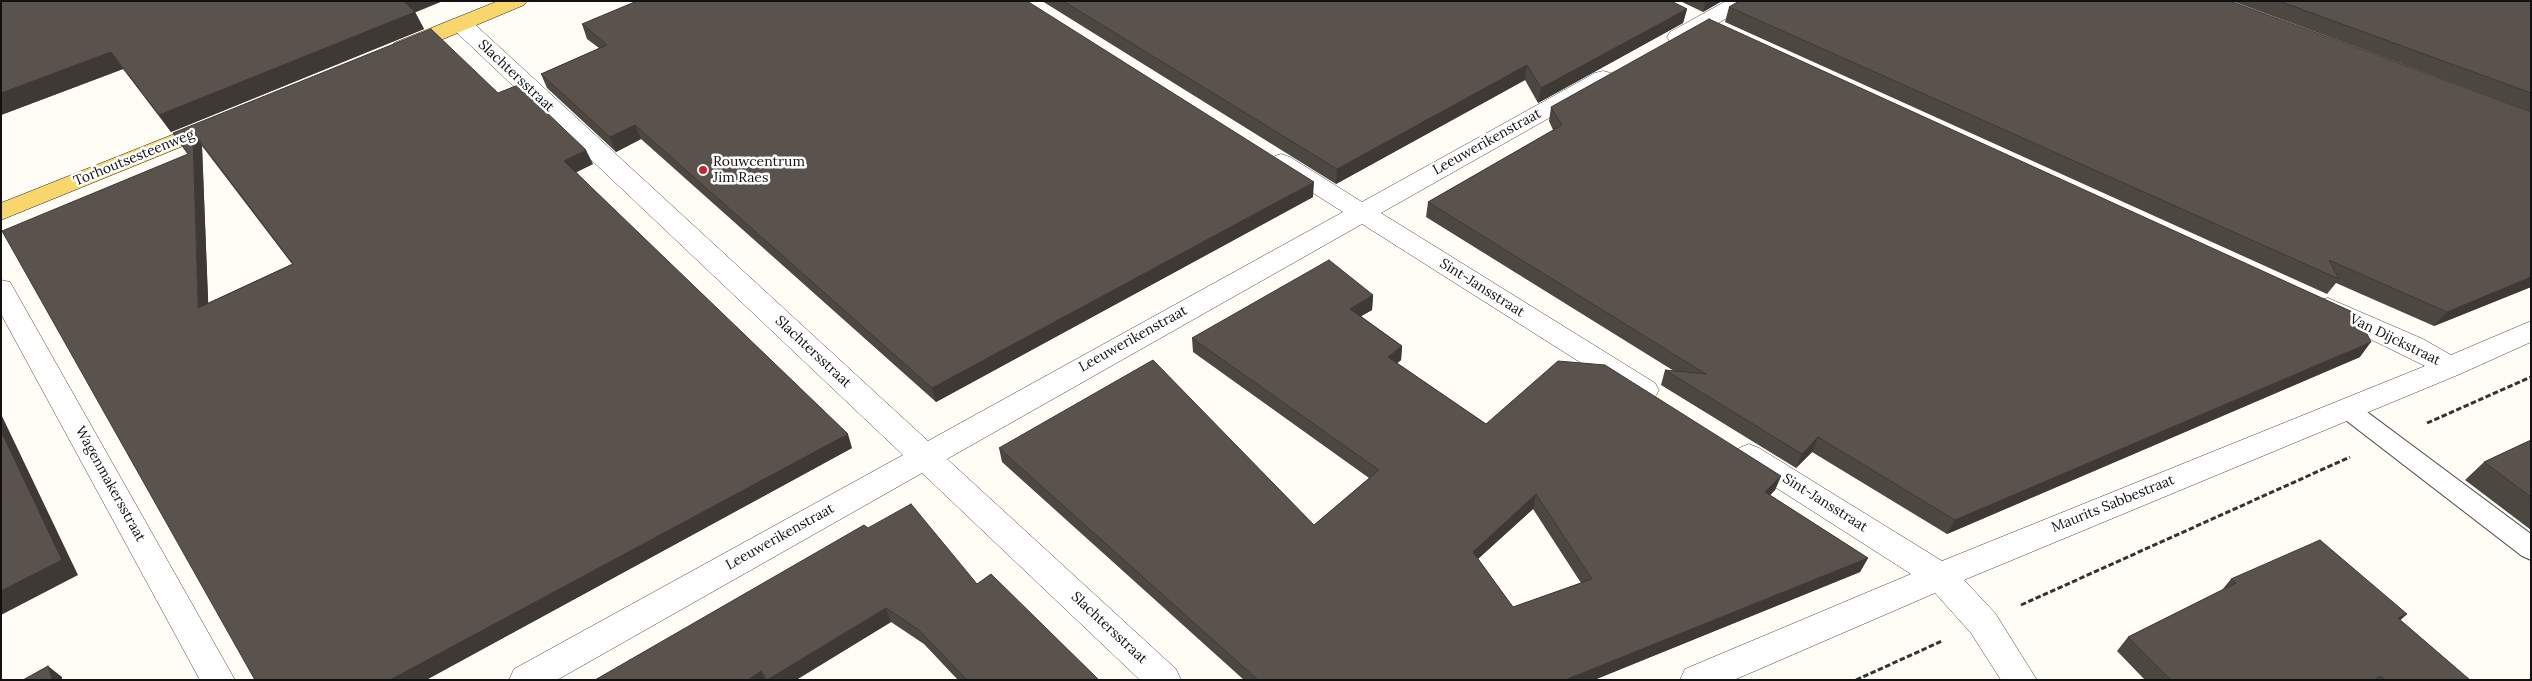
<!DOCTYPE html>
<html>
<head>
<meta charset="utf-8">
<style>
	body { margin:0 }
	#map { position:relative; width:2532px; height:681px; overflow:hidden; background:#fffdf5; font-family:Lora,serif }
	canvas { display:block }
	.frame { position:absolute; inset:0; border:2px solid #111; pointer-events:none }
</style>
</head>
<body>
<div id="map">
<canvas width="2532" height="681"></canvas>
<div class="frame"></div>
</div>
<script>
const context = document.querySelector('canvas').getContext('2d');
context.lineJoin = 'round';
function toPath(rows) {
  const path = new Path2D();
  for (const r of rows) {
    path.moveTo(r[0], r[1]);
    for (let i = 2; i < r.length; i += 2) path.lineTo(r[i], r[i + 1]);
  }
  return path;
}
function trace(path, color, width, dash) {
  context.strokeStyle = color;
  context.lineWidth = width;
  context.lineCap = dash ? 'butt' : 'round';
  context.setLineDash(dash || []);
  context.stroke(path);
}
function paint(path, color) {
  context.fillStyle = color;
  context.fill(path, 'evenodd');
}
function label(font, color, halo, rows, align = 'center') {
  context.font = font + ' Lora,serif';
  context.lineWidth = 5;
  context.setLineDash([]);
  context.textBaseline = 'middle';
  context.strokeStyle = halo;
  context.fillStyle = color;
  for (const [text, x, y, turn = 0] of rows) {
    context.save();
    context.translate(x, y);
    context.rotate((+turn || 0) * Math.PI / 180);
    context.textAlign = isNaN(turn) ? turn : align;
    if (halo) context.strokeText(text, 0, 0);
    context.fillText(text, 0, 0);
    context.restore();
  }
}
const lane = toPath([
	[2347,400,2355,403,2531,534,2531,560,2522,556,2339,415,2335,409,2339,403,2347,400]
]);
const street = toPath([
	[1726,1,1752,1,1749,5,1686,42,1678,44,1670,42,1667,37,1670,32,1726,1],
	[461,18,469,19,928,441,1343,212,1272,167,1269,162,1272,157,1281,154,1290,157,1362,202,1595,73,1603,71,1611,73,1614,78,1611,83,1381,213,1655,383,1659,390,1655,397,1645,401,1635,397,1362,224,947,459,1176,669,1181,680,1140,680,922,473,557,680,509,680,514,669,903,455,453,29,450,24,453,19,461,18],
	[1,280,10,282,14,289,235,680,200,680,1,314,1,280],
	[2328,298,2423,339,2451,355,2531,321,2531,342,2460,374,1964,580,1995,613,2037,680,2001,680,1971,633,1935,593,1734,680,1680,680,1685,669,1911,574,1739,464,1734,456,1739,448,1749,444,1759,448,1942,561,2425,366,2319,314,2315,307,2319,300,2328,298]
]);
const primary = toPath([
	[498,1,527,1,524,5,410,53,402,55,394,53,391,48,394,43,498,1],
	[212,119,220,121,224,126,220,131,1,220,1,203,212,119]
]);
trace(lane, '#444', 2);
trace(street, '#444', 1);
trace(primary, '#222', 1);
trace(toPath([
	[2427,423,2531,377],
	[2021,605,2350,457],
	[1856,680,1942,641]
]), '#333', 3, [5.5, 2.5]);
paint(lane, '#fff');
paint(street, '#fff');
paint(primary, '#f9d66b');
paint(toPath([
	[1,1,415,12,424,29,171,132,123,69,1,115],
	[1042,1,1671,1,1687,9,1683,23,1538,103,1525,80,1336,184],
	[1680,1,1722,1,1703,12],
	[2232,1,2531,1,2531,112],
	[1729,7,2531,112,2531,287,2434,326,2336,283,2327,294,1725,22],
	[582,24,1313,197,936,402,641,139,616,152,547,88,541,74,599,48,587,39],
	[498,93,593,164,576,172,852,448,426,680,255,680,249,669,188,154,173,133],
	[202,146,292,264,208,303],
	[1551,107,2360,357,1947,534,1812,452,1796,468,1661,385,1665,370,1674,371,1426,217,1428,202,1553,130,1549,121],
	[1373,295,1372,310,1361,316,1402,346,1401,360,1397,363,1486,424,1781,476,1775,490,1770,495,1868,558,1860,572,1594,680,1244,680,1002,462,999,448,1314,525,1369,478,1193,352,1192,338],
	[1533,509,1581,583,1513,607,1478,559],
	[2531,440,2531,530,2465,480,2484,462],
	[868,528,977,584,1099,680,958,680,924,644,891,622,796,680,595,680],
	[2231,579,2407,614,2400,620,2470,680,2145,680,2117,651,2128,637,2222,590]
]), '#4d4742');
paint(toPath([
	[402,1,443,1,409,15],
	[1706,1,1722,1,1703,12],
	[1687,9,1683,23,1538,103,1541,88],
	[415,12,424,29,171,132,159,115],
	[111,52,123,69,1,115,1,93],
	[1527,65,1525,80,1336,184,1337,169],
	[635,125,641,139,616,152,610,137],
	[193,132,202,146,209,322,198,308],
	[586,150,593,164,571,175,564,161],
	[1314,182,1313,197,936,402,932,388],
	[2531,277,2531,287,2434,326,2447,312],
	[1373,295,1372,310,1349,323,1350,309],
	[2371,342,2360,357,1947,534,1955,520],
	[1402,346,1401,360,1387,372,1388,357],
	[1,414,78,575,1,615],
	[848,434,852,448,426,680,390,680],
	[1818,437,1812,452,1796,468,1802,454],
	[1781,476,1775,490,1760,506,1765,492],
	[1536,494,1533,509,1470,566,1473,552],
	[1868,558,1860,572,1594,680,1565,680],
	[886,608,891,622,796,680,767,680],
	[2407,614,2392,628,2398,618],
	[48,666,62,677,62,680,52,680],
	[761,671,765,680,748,680]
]), '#3f3936');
const building = toPath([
	[1,1,404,1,415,12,159,115,111,52,1,93,1,1],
	[637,1,1027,1,1314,182,932,388,635,125,610,137,541,74,607,45,582,24,637,1],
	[1063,1,1671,1,1687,9,1541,88,1527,65,1337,169,1063,1],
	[1739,1,2230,1,2531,112,2531,277,2447,312,2329,260,2339,279,1729,7,1739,1],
	[2279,1,2531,1,2531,93,2279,1],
	[1709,19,2357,314,2371,342,1955,520,1818,437,1802,454,1665,370,1706,374,1428,202,1562,125,1551,107,1709,19],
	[431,29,498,93,518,85,586,150,564,161,848,434,390,680,255,680,2,231,188,154,173,133,431,29],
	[193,132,293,264,198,308,193,132],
	[1329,260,1373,295,1350,309,1402,346,1388,357,1486,424,1558,361,1605,365,1781,476,1765,492,1868,558,1565,680,1258,680,999,448,1153,360,1314,525,1379,470,1192,338,1329,260],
	[1536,494,1592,579,1513,607,1473,552,1536,494],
	[1,431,62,560,1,591,1,431],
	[2531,440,2531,497,2484,462,2531,440],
	[911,504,977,584,991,574,1099,680,967,680,919,630,886,608,767,680,761,671,748,680,595,680,864,525,868,528,911,504],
	[2320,540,2407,614,2398,618,2470,680,2385,680,2381,676,2374,680,2171,680,2128,637,2236,583,2231,579,2320,540],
	[48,666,52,680,23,680,48,666]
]);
paint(building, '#5a524d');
trace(building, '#3f3936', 1);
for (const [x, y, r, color] of [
	[703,170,5,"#c4262e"]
]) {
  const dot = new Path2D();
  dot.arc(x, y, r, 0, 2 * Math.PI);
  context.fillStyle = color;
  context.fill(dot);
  trace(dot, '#fff', 2);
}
label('14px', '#111', '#fff', [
	["Slachtersstraat",516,76,43],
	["Leeuwerikenstraat",1487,142,-29],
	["Torhoutsesteenweg",134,158,-22],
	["Sint-Jansstraat",1482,288,32],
	["Leeuwerikenstraat",1133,339,-29],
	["Van Dijckstraat",2395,340,26],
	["Slachtersstraat",813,352,43],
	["Wagenmakersstraat",110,484,61],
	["Sint-Jansstraat",1825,503,32],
	["Maurits Sabbestraat",2113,504,-22],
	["Leeuwerikenstraat",780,537,-29],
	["Slachtersstraat",1109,628,43]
]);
label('14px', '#111', '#fff', [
	["Rouwcentrum",713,162],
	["Jim Raes",713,178]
], 'left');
</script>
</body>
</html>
